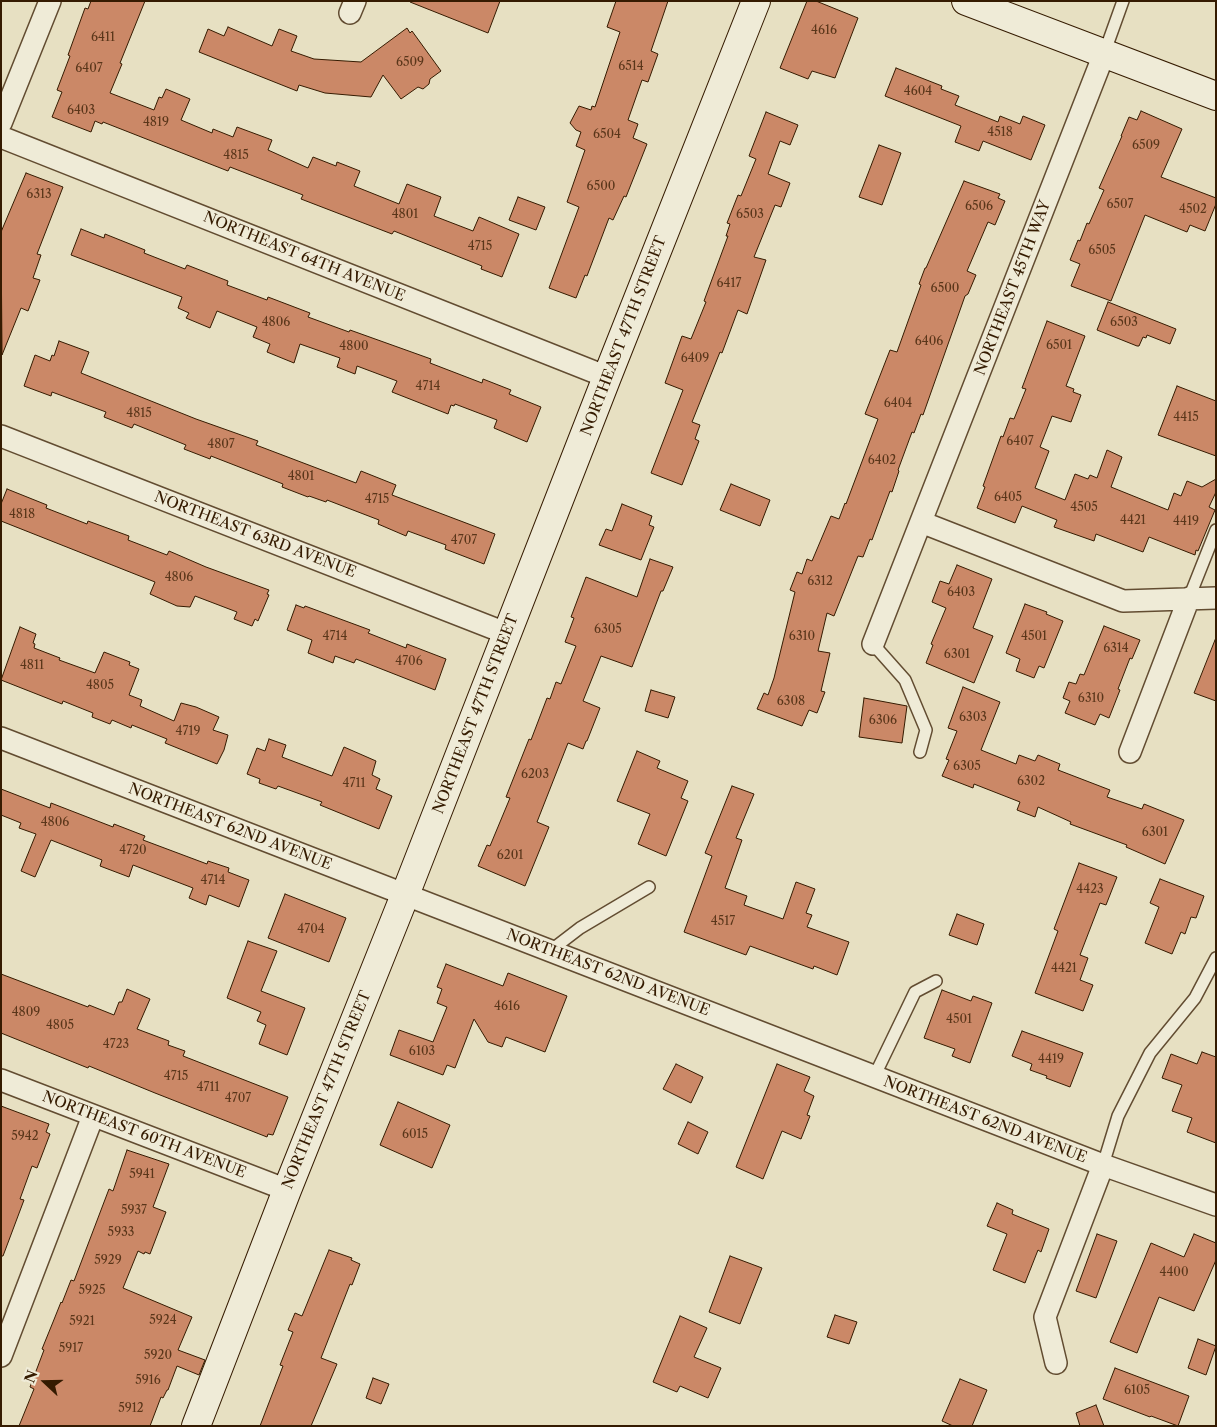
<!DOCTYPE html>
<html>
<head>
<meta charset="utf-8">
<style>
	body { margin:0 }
	#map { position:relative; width:1217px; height:1427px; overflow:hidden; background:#e7e0c2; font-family:"Libre Caslon Text",serif }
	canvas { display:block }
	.frame { position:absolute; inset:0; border:2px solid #351b01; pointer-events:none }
	.north { position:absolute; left:20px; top:1357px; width:50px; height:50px; -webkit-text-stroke:4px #efebd7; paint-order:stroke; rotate:291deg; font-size:14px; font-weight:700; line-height:20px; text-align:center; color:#351b01 }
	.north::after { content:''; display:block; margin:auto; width:18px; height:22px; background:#351b01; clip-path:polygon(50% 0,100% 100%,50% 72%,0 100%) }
</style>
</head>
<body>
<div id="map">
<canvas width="1217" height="1427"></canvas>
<div class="frame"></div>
<div class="north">N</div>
</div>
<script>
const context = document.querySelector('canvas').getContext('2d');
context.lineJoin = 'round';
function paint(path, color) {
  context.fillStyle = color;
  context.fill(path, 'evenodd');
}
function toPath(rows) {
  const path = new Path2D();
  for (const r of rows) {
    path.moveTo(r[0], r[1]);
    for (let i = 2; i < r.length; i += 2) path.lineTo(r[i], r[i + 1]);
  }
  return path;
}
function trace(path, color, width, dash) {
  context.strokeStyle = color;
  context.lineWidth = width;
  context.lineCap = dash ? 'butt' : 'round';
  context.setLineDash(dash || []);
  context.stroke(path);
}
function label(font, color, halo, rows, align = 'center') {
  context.font = font + ' "Libre Caslon Text",serif';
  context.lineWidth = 4;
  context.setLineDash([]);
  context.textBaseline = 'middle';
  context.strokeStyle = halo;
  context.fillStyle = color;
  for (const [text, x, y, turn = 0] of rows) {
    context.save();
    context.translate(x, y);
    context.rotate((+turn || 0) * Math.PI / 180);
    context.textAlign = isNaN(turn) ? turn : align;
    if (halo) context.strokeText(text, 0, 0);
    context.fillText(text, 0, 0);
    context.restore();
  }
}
const building = toPath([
	[91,1,145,1,120,63,122,64,110,93,154,110,159,97,162,98,166,89,190,99,181,120,212,133,213,129,233,137,237,127,272,140,268,150,308,168,313,157,336,166,337,162,360,171,354,186,399,204,407,184,441,197,434,216,473,231,479,217,519,234,502,277,481,269,482,266,394,231,392,234,301,199,303,195,230,167,228,171,103,122,102,124,95,121,91,132,52,117,62,92,57,90,70,56,68,55,85,8,88,9,91,1],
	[410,1,500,1,488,33,410,2,410,1],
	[616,1,668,1,651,51,658,54,648,82,642,80,628,120,638,124,633,138,647,144,626,197,624,196,613,220,609,218,587,276,585,275,576,298,549,288,579,207,567,202,585,150,576,146,581,132,576,130,570,123,579,106,591,110,592,106,595,107,620,32,607,27,616,1],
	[807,1,816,1,858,18,835,78,812,71,808,79,780,68,807,1],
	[228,27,272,46,279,29,297,36,291,51,314,59,361,62,407,28,410,33,412,31,441,71,430,79,429,84,423,89,418,87,401,99,383,75,371,97,325,93,299,85,297,91,199,52,208,29,224,36,228,27],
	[896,68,942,86,941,89,959,96,955,105,998,122,1000,116,1020,124,1023,116,1045,125,1031,160,983,141,979,151,955,142,961,126,885,96,896,68],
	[1141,111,1182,129,1161,177,1216,198,1216,204,1205,231,1190,225,1187,232,1145,215,1111,301,1071,286,1080,264,1070,260,1078,240,1080,241,1087,223,1089,224,1104,190,1099,188,1122,136,1121,136,1129,117,1137,120,1141,111],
	[766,112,798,125,790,145,780,141,768,174,790,183,781,207,775,205,754,257,766,260,747,314,738,310,722,353,720,352,692,422,700,425,695,439,699,441,682,485,651,473,683,390,665,383,682,336,691,339,706,302,704,301,728,236,726,236,730,224,727,223,738,195,741,196,756,159,749,156,766,112],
	[879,145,901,153,882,205,859,197,879,145],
	[26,173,63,187,37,254,41,255,33,278,40,280,28,311,21,308,2,355,1,232,26,173],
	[964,181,1000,194,998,198,1005,201,995,225,988,222,967,271,976,275,968,294,965,296,923,415,921,414,914,433,912,432,898,470,899,471,892,492,890,491,872,540,870,539,863,557,858,556,834,616,827,613,818,651,830,653,821,691,825,692,817,713,809,710,802,726,757,709,764,693,768,695,774,678,795,592,790,590,797,572,802,574,807,559,812,561,831,516,839,519,845,503,846,504,878,419,865,414,890,350,897,352,921,285,919,284,925,268,926,268,964,181],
	[518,197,545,207,536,230,509,220,518,197],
	[81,229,104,238,105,234,145,250,144,253,185,269,187,265,228,281,227,285,267,300,268,297,310,313,308,317,349,332,350,330,431,359,430,363,482,383,483,379,511,390,509,394,541,407,527,442,494,428,497,420,455,404,454,406,451,405,448,414,392,392,397,381,357,366,355,374,337,367,340,358,300,344,294,363,267,352,270,344,253,337,257,327,217,311,210,328,186,318,189,313,178,308,182,297,71,255,81,229],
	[1108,302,1176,329,1170,344,1147,335,1146,338,1143,337,1139,346,1137,346,1097,330,1108,302],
	[1047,321,1085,336,1066,386,1074,389,1073,392,1081,395,1071,422,1052,416,1040,447,1049,451,1035,488,1065,500,1075,474,1088,479,1090,475,1097,478,1107,450,1122,457,1111,487,1168,510,1174,493,1181,496,1187,481,1202,487,1216,479,1216,492,1209,507,1215,510,1198,551,1196,550,1195,555,1149,537,1143,552,1096,534,1094,541,1054,527,1057,520,1022,506,1015,523,977,508,985,487,983,486,1001,436,1003,437,1010,418,1014,419,1026,389,1022,388,1047,321],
	[59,341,89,352,81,373,196,419,258,441,256,445,356,483,361,471,396,485,392,495,495,534,484,564,445,549,446,545,408,531,406,536,378,524,379,520,327,500,326,502,309,496,308,497,282,487,283,484,211,456,210,459,184,449,186,445,134,424,132,428,104,417,106,412,52,392,51,396,24,386,35,355,50,361,52,355,54,356,59,341],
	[1177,386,1216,401,1216,456,1158,435,1177,386],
	[731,484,770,500,760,526,720,510,731,484],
	[7,489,47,505,46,508,87,524,88,521,129,536,128,540,167,555,169,551,206,567,269,590,267,594,269,595,258,621,255,619,252,626,234,619,237,612,195,596,190,607,177,606,150,594,155,582,1,521,1,504,7,489],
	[622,504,652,516,649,525,654,527,641,560,599,545,606,529,612,531,622,504],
	[650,559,673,567,663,591,661,591,632,667,601,656,583,701,600,708,587,741,586,741,583,749,568,743,537,822,549,827,525,886,478,866,487,845,490,846,510,798,506,797,529,739,531,740,547,698,550,699,556,682,561,684,576,646,565,642,574,618,571,617,586,577,637,597,650,559],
	[957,565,992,579,973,628,993,636,974,683,926,663,933,645,931,644,946,608,932,602,940,581,949,584,957,565],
	[1025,604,1047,612,1046,614,1063,621,1044,668,1039,666,1034,678,1016,671,1020,659,1006,653,1025,604],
	[296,605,304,608,305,606,370,630,368,633,406,648,407,644,446,659,435,690,356,659,354,663,335,656,333,663,308,653,312,640,287,630,296,605],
	[1104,626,1140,640,1132,659,1130,658,1118,689,1120,690,1109,718,1100,714,1095,725,1065,713,1070,701,1063,698,1069,682,1076,684,1080,674,1084,675,1104,626],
	[20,627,36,634,33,643,35,644,34,648,60,658,59,660,95,673,104,652,130,662,129,665,139,669,129,695,142,700,140,706,174,721,181,703,196,707,219,717,213,730,228,735,224,750,217,764,165,743,167,739,132,725,131,728,112,720,110,724,92,717,93,713,63,701,62,704,1,680,20,627],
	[1215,640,1216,640,1216,701,1194,693,1215,640],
	[963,687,1000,702,981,750,1016,764,1019,755,1035,761,1038,755,1060,764,1058,770,1110,790,1107,797,1142,809,1144,804,1184,820,1165,864,1126,847,1127,845,1070,824,1071,822,1038,807,1035,817,1017,810,1020,802,974,784,973,788,942,776,949,760,946,759,957,731,948,728,963,687],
	[651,690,675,697,668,718,645,711,651,690],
	[864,698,907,706,902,743,859,737,864,698],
	[269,739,286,745,282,757,332,776,344,747,376,761,372,775,380,779,376,789,392,796,379,829,320,805,322,802,278,786,276,789,259,783,260,779,247,774,257,748,265,751,269,739],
	[637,751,660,761,657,768,688,781,681,798,688,801,666,856,638,844,650,814,617,801,637,751],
	[732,786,754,794,736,838,742,840,725,888,747,896,744,905,783,919,796,882,815,889,806,913,812,915,807,927,849,942,837,975,814,966,813,969,750,946,746,955,684,932,712,856,705,853,732,786],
	[1,789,50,808,51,803,113,827,114,824,145,836,143,840,207,864,208,861,229,868,228,872,249,880,239,907,209,895,206,905,189,898,193,888,133,865,129,877,100,866,102,860,51,840,35,877,21,871,36,834,19,828,21,823,1,815,1,789],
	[1079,863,1117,877,1106,905,1100,903,1080,955,1088,958,1080,980,1093,985,1083,1011,1035,993,1058,931,1054,929,1079,863],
	[1160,879,1204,896,1196,918,1191,917,1185,934,1181,932,1172,954,1145,943,1159,907,1150,903,1160,879],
	[285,894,346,918,329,962,268,938,285,894],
	[957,914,984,924,977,945,949,935,957,914],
	[248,941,277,951,261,991,305,1008,287,1055,259,1044,266,1025,257,1021,261,1012,227,998,248,941],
	[446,964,503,986,508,973,567,996,545,1052,506,1037,502,1047,488,1042,474,1019,455,1068,447,1065,443,1075,390,1055,399,1030,433,1042,447,1007,437,1003,442,989,437,987,446,964],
	[1,974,88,1007,89,1005,114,1015,119,1002,122,1002,127,989,150,999,137,1029,169,1041,168,1045,185,1051,183,1056,288,1097,273,1135,268,1134,267,1137,155,1093,89,1066,88,1068,1,1033,1,974],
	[942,990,971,1001,973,996,992,1003,970,1063,952,1056,955,1049,924,1038,942,990],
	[1022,1031,1083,1053,1070,1087,1046,1078,1047,1076,1030,1070,1032,1064,1012,1056,1022,1031],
	[1202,1052,1216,1057,1216,1143,1187,1132,1192,1118,1172,1111,1182,1085,1162,1078,1171,1054,1197,1064,1202,1052],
	[676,1064,703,1077,691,1103,663,1089,676,1064],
	[777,1064,810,1077,804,1091,814,1096,807,1115,810,1116,801,1139,782,1131,763,1179,736,1167,777,1064],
	[398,1102,450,1125,432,1168,380,1145,398,1102],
	[1,1106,49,1124,46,1132,50,1134,37,1168,32,1166,20,1199,24,1200,3,1256,1,1256,1,1106],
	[688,1122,708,1132,698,1154,678,1144,688,1122],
	[127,1150,169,1164,153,1207,166,1212,150,1254,145,1252,144,1254,138,1251,123,1288,192,1317,178,1350,205,1360,199,1375,177,1366,168,1390,167,1390,163,1398,161,1397,150,1426,19,1426,34,1389,30,1387,44,1350,42,1349,53,1322,61,1302,62,1303,71,1280,74,1281,109,1189,113,1191,127,1150],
	[997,1203,1013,1210,1012,1214,1049,1229,1041,1252,1038,1250,1025,1283,993,1270,1007,1234,987,1226,997,1203],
	[1097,1234,1117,1241,1096,1298,1076,1291,1097,1234],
	[1194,1234,1216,1243,1216,1260,1194,1311,1159,1297,1137,1353,1110,1342,1151,1243,1184,1257,1194,1234],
	[329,1250,352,1258,351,1260,360,1264,352,1285,350,1284,321,1358,337,1364,311,1426,260,1426,283,1366,280,1365,293,1332,288,1330,295,1313,302,1316,329,1250],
	[730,1256,762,1268,740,1324,709,1312,730,1256],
	[835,1315,857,1322,849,1344,827,1337,835,1315],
	[680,1316,707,1328,694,1357,721,1368,708,1398,680,1386,677,1392,653,1382,680,1316],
	[1198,1339,1216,1346,1206,1375,1188,1368,1198,1339],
	[1115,1368,1189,1396,1178,1426,1151,1416,1150,1417,1103,1399,1115,1368],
	[373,1378,389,1384,381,1404,366,1398,373,1378],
	[960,1379,987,1390,972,1426,953,1426,942,1421,960,1379],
	[1096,1405,1104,1426,1080,1426,1076,1413,1096,1405]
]);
paint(building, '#cb8867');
trace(building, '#351b01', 1);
const lane = toPath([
	[1104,54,1123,1],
	[1189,598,1216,530],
	[873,644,905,680,926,730,920,752],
	[550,951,580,928,649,887],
	[874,1077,915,992,936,981],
	[1103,1165,1118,1116,1150,1053,1195,998,1216,958]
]);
const street = toPath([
	[350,13,355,1],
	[1,123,50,1],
	[1,137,607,377],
	[1,436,508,634],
	[921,522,1123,601,1216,598],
	[873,644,1104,54],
	[1,738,1103,1165,1216,1205],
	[1130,752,1189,598],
	[1,1080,287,1190],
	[1,1356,93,1116],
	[1056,1363,1045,1317,1103,1165]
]);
const secondary = toPath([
	[966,1,1216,96],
	[196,1426,287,1190,405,895,607,377,756,1]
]);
trace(lane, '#624c31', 14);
trace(street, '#624c31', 24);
trace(secondary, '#351b01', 30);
trace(lane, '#efebd7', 11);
trace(street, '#efebd7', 21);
trace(secondary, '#efebd7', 28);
label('12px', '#5a361a', null, [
	["4616",824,31],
	["6411",103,38],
	["6509",410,63],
	["6514",631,67],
	["6407",89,69],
	["4604",918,92],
	["6403",81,111],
	["4819",156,123],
	["4518",1000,133],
	["6504",607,135],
	["6509",1146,146],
	["4815",236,156],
	["6500",601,187],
	["6313",39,195],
	["6507",1120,205],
	["6506",979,207],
	["4502",1193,210],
	["4801",405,215],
	["6503",750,215],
	["4715",480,247],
	["6505",1102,251],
	["6417",729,284],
	["6500",945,289],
	["4806",276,323],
	["6503",1124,323],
	["6406",929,342],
	["6501",1059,346],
	["4800",354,347],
	["6409",695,359],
	["4714",428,387],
	["6404",898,404],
	["4815",139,414],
	["4415",1186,418],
	["6407",1020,442],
	["4807",221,445],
	["6402",882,461],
	["4801",301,477],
	["6405",1008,498],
	["4715",377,500],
	["4505",1084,508],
	["4818",22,515],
	["4421",1133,521],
	["4419",1186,522],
	["4707",464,541],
	["4806",179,578],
	["6312",820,582],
	["6403",961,593],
	["6305",608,630],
	["4714",335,637],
	["6310",802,637],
	["4501",1034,637],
	["6314",1116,649],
	["6301",957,655],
	["4706",409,662],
	["4811",32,666],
	["4805",100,686],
	["6310",1091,699],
	["6308",791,702],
	["6303",973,718],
	["6306",883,721],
	["4719",188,732],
	["6305",967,767],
	["6203",535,775],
	["6302",1031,782],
	["4711",354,784],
	["4806",55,823],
	["6301",1155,833],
	["4720",133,851],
	["6201",510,856],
	["4714",213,881],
	["4423",1090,890],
	["4517",723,922],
	["4704",311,930],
	["4421",1064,969],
	["4616",507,1007],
	["4809",26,1013],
	["4501",959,1020],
	["4805",60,1026],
	["4723",116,1045],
	["6103",422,1052],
	["4419",1051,1060],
	["4715",176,1077],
	["4711",208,1088],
	["4707",238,1099],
	["6015",415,1135],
	["5942",25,1137],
	["5941",142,1175],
	["5937",134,1211],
	["5933",121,1233],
	["5929",108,1261],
	["4400",1174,1273],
	["5925",92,1291],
	["5924",163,1321],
	["5921",82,1322],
	["5917",71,1349],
	["5920",158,1356],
	["5916",148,1381],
	["6105",1137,1391],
	["5912",131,1409]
]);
label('15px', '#351b01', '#efebd7', [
	["NORTHEAST 64TH AVENUE",304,257,22],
	["NORTHEAST 45TH WAY",1013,288,-69],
	["NORTHEAST 47TH STREET",624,336,-69],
	["NORTHEAST 63RD AVENUE",255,535,21],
	["NORTHEAST 47TH STREET",476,714,-69],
	["NORTHEAST 62ND AVENUE",230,827,21],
	["NORTHEAST 62ND AVENUE",608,973,21],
	["NORTHEAST 47TH STREET",327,1090,-68],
	["NORTHEAST 62ND AVENUE",985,1120,21],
	["NORTHEAST 60TH AVENUE",144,1135,21]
]);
</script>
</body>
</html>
